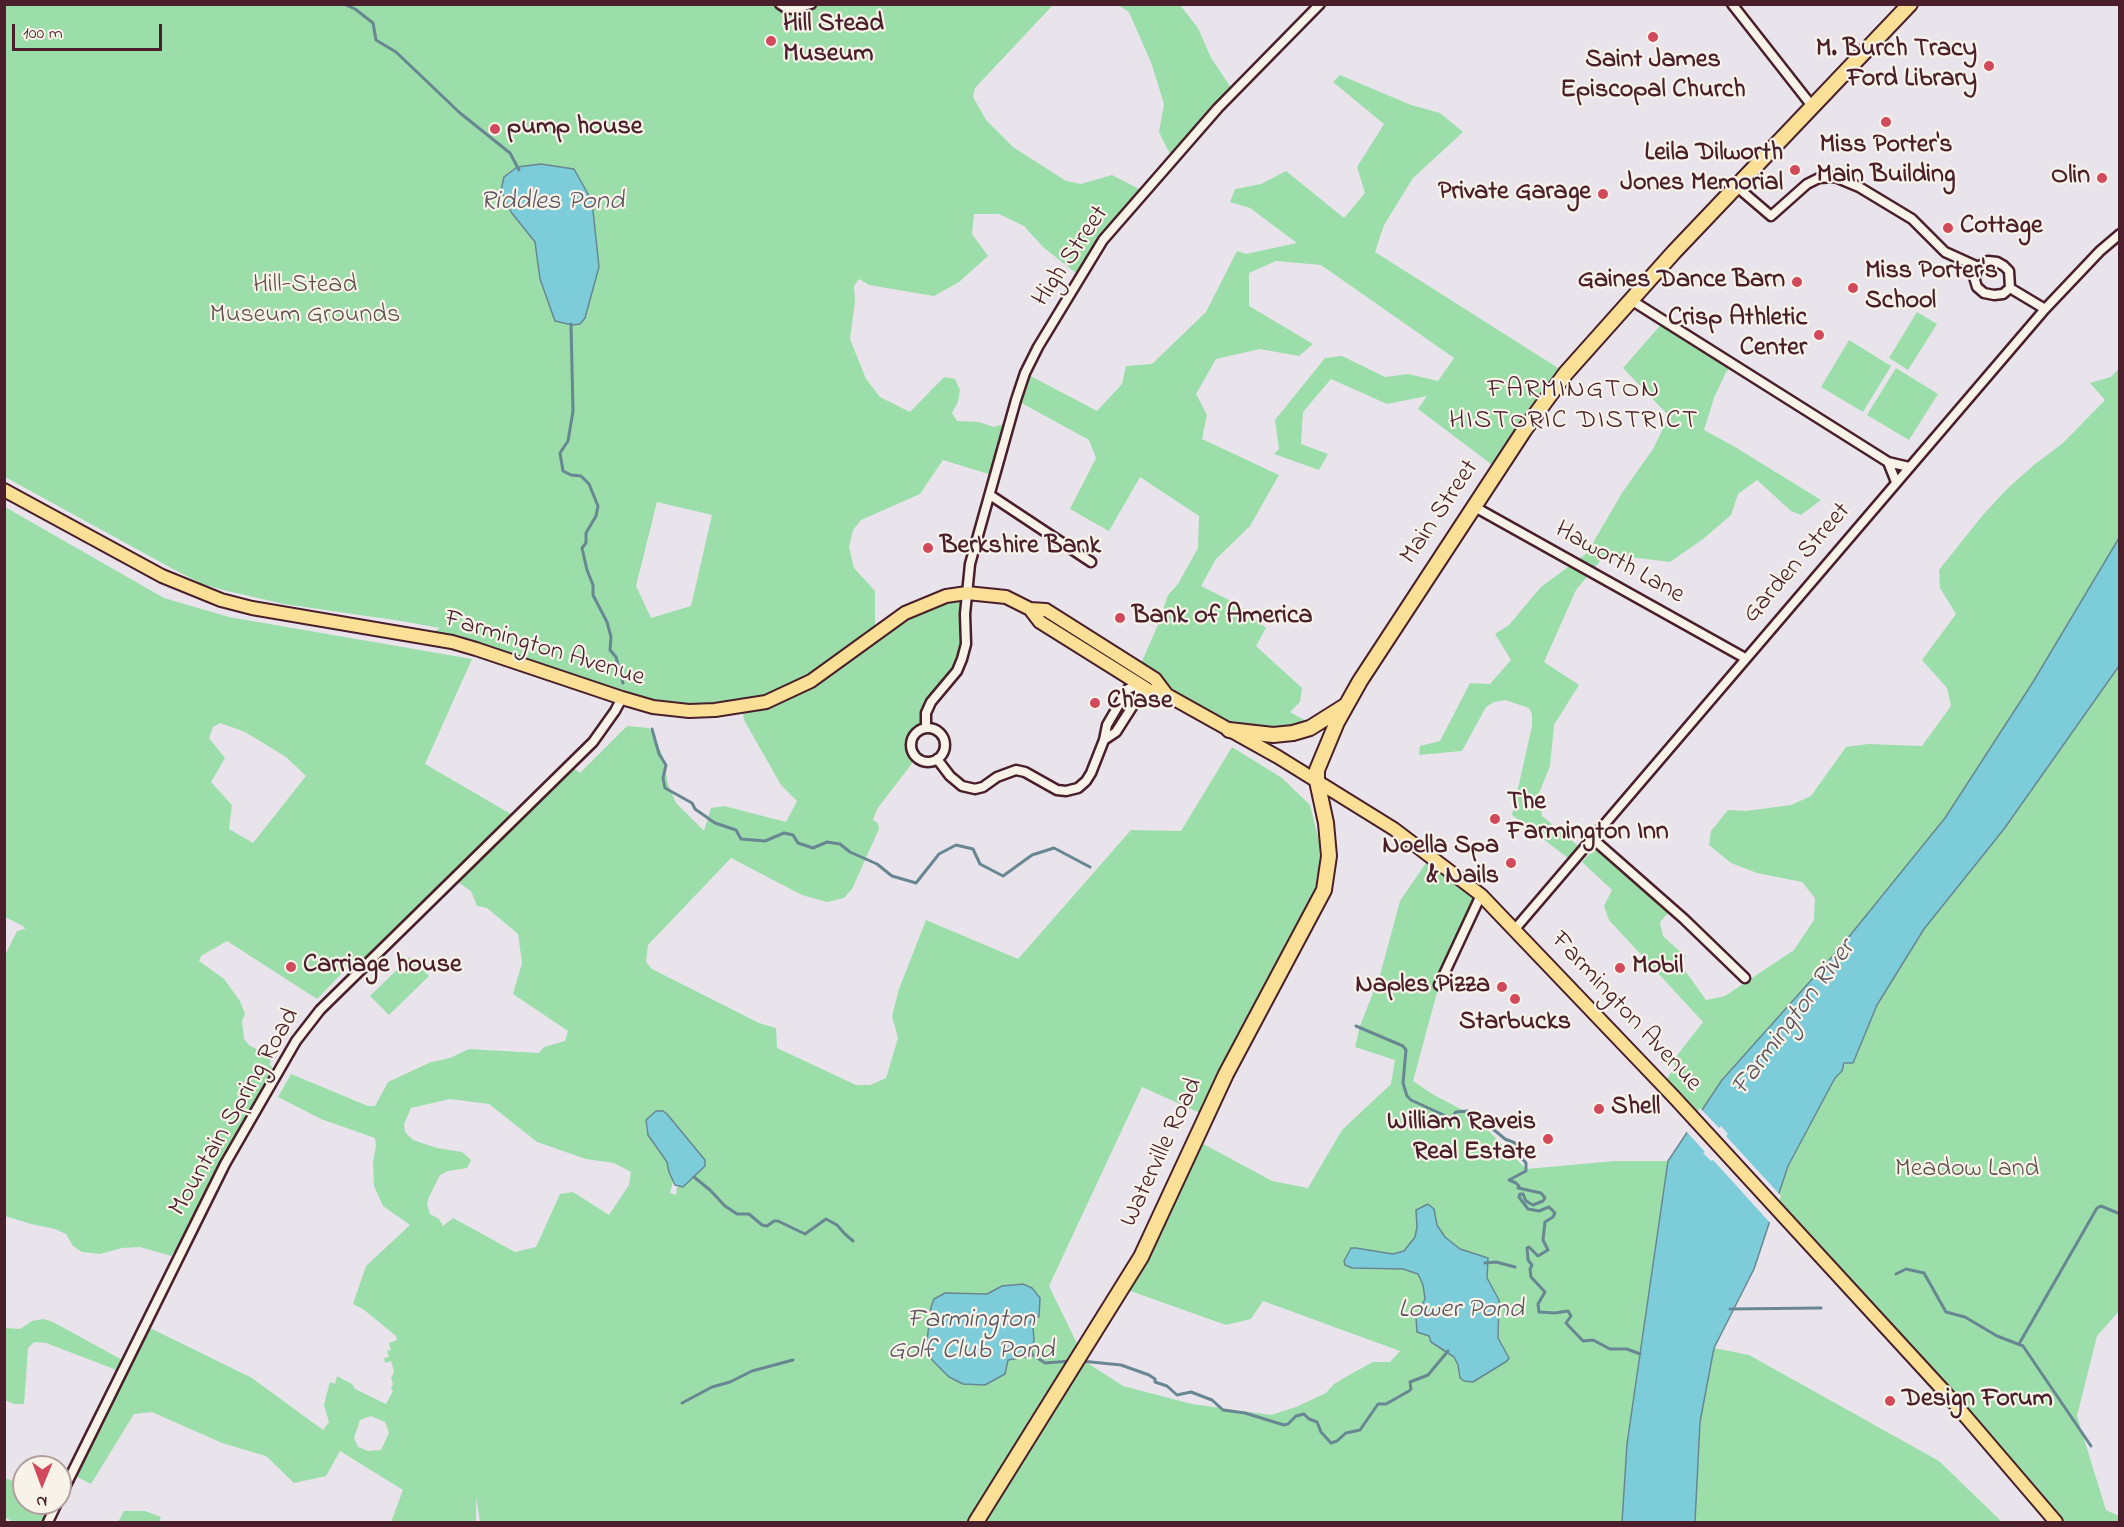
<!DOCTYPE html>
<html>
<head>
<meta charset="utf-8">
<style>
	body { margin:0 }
	#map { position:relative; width:2124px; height:1527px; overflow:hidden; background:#e9e4ec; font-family:"Indie Flower",sans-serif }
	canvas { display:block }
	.frame { position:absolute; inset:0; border:6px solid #4a1f2b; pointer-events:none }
	.north { position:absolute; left:12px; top:1455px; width:60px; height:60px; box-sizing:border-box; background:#f7f3e8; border:2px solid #b29e9c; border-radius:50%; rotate:181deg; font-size:16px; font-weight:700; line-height:24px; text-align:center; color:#4a1f2b }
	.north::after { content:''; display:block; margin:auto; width:21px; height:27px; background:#d1495b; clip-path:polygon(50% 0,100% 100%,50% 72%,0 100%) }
	.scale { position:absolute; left:12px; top:24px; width:150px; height:27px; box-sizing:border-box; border:3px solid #4a1f2b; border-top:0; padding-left:8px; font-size:18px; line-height:21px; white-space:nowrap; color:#4a1f2b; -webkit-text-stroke:4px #f7f3e8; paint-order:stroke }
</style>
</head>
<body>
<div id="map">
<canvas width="2124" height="1527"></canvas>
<div class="frame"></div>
<div class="north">N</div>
<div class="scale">100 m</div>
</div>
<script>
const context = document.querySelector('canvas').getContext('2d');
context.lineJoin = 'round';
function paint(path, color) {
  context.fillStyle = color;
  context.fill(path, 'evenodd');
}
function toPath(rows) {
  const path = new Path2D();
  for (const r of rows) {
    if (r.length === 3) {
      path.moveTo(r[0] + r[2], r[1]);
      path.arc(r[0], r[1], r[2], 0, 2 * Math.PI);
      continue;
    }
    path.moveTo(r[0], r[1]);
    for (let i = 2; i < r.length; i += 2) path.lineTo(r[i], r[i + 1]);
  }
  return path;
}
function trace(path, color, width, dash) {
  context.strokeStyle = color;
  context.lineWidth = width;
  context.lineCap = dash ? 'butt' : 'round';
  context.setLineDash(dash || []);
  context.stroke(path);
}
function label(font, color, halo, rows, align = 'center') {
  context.font = font + ' "Indie Flower",sans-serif';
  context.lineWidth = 4.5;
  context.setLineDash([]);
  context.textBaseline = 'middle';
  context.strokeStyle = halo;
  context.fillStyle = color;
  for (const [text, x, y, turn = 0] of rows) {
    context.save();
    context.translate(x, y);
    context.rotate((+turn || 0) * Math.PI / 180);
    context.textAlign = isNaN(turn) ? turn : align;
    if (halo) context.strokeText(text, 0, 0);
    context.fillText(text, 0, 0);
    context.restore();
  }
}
paint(toPath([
	[4,5,1053,5,975,88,973,97,986,120,1013,147,1066,181,1081,184,1112,175,1145,192,1103,240,1081,277,1043,247,1024,226,999,214,974,214,972,234,988,256,959,282,934,296,869,285,859,279,854,286,855,302,850,339,866,379,880,397,910,412,944,377,955,379,960,390,958,402,952,413,957,421,979,422,994,427,1010,422,995,476,943,460,920,494,861,520,853,530,849,547,854,568,875,591,875,634,905,613,967,593,962,659,931,702,926,728,917,733,913,737,912,748,917,757,877,809,873,820,878,823,879,829,852,889,844,898,827,902,802,895,731,858,648,945,646,962,652,969,759,1023,776,1028,777,1048,856,1085,870,1085,886,1078,898,1038,892,1016,899,989,926,920,1018,959,1131,830,1181,831,1232,747,1282,778,1310,805,1319,841,1320,872,1312,900,1200,1113,1142,1087,1049,1286,1086,1362,1123,1386,1192,1404,1271,1415,1296,1407,1326,1393,1334,1384,1349,1375,1373,1362,1390,1362,1400,1351,1263,1301,1251,1319,1226,1325,1122,1288,1196,1140,1272,1181,1308,1188,1342,1130,1391,1084,1395,1060,1355,1047,1360,1026,1380,975,1400,901,1430,857,1481,895,1439,985,1413,1081,1434,1095,1474,1116,1526,1169,1615,1161,1668,1161,1627,1444,1622,1522,480,1522,476,1497,476,1522,391,1522,403,1490,340,1451,326,1476,294,1483,266,1456,222,1443,152,1412,134,1414,91,1484,71,1474,117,1381,117,1372,114,1369,46,1343,34,1342,28,1348,24,1404,14,1404,5,1400,5,1328,20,1329,32,1321,43,1319,53,1322,126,1362,144,1325,252,1378,323,1430,329,1422,324,1405,327,1393,330,1382,335,1384,337,1376,352,1384,355,1389,386,1404,393,1391,391,1389,393,1384,391,1378,394,1372,391,1361,385,1363,384,1358,389,1357,387,1351,391,1350,389,1343,397,1340,396,1336,363,1309,353,1304,366,1266,410,1225,383,1206,374,1186,373,1162,376,1146,375,1138,321,1119,278,1097,291,1074,368,1106,375,1106,388,1082,431,1062,450,1058,469,1049,539,1053,544,1047,565,1041,568,1031,513,994,522,963,518,934,487,908,477,906,471,891,453,879,361,970,346,969,317,999,227,941,201,956,199,961,224,979,240,1001,245,1014,242,1021,244,1039,249,1045,271,1057,270,1065,277,1073,180,1253,174,1251,171,1256,140,1247,122,1248,100,1254,82,1252,73,1246,66,1234,55,1229,31,1224,5,1216,5,955,17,931,25,929,23,926,5,917,5,507,164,598,229,617,472,659,425,764,516,817,569,765,580,773,627,726,649,728,663,756,668,784,676,803,704,831,711,808,724,806,786,822,797,801,781,785,744,720,742,707,653,707,425,637,440,628,401,621,284,604,223,590,202,584,173,569,5,477],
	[657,502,712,515,691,606,651,618,636,586],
	[220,723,245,732,286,757,306,776,253,843,229,829,232,805,211,782,225,758,209,738,213,727],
	[450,1099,489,1104,537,1142,586,1159,614,1163,631,1172,629,1185,609,1215,573,1192,560,1194,536,1247,515,1252,453,1218,443,1226,439,1219,430,1214,427,1204,429,1197,440,1175,448,1171,467,1168,471,1160,462,1152,437,1148,413,1140,405,1132,404,1124,411,1108],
	[656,1111,663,1111,667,1114,693,1145,679,1187,677,1187,676,1195,670,1193,673,1182,669,1172,667,1162,649,1137,646,1129,646,1120],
	[371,1416,385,1422,389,1433,381,1450,368,1451,358,1447,354,1438,360,1420],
	[1118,5,1180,5,1198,28,1211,58,1234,92,1173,160,1159,132,1164,104,1152,65,1129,12],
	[1340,75,1411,105,1440,113,1463,132,1413,178,1384,225,1375,252,1566,373,1499,470,1418,409,1427,396,1387,404,1331,379,1303,412,1301,444,1328,454,1319,470,1274,454,1279,449,1275,420,1325,358,1342,356,1385,377,1408,374,1438,381,1454,358,1321,265,1276,261,1249,273,1249,306,1313,344,1299,356,1260,349,1216,359,1196,394,1207,415,1202,439,1279,475,1250,526,1216,559,1201,586,1237,604,1266,628,1256,646,1302,688,1300,702,1290,712,1308,722,1310,728,1229,730,1139,668,1157,627,1168,595,1178,584,1198,548,1199,516,1140,477,1109,531,1070,509,1096,458,1089,440,1016,400,1025,373,1097,411,1122,384,1126,366,1152,364,1206,312,1237,251,1246,254,1297,243,1250,208,1230,202,1235,189,1261,184,1286,171,1344,218,1365,193,1357,167,1384,124,1333,82],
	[1917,312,1937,324,1908,370,1889,358],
	[1664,321,1734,364,1726,372,1714,398,1704,430,1735,447,1821,500,1801,515,1791,511,1757,480,1738,494,1731,515,1703,539,1670,562,1606,554,1576,590,1544,662,1579,685,1554,725,1550,766,1539,793,1542,816,1583,850,1573,862,1512,815,1532,726,1532,714,1529,708,1505,700,1494,702,1486,707,1462,751,1419,755,1420,746,1440,741,1470,683,1490,684,1511,660,1495,634,1509,625,1541,587,1587,553,1622,493,1653,449,1669,416,1623,368],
	[1849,340,1891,366,1863,412,1821,387],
	[1896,368,1938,394,1909,440,1867,415],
	[2119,368,2119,538,2033,682,1945,818,1839,949,1723,1080,1695,1121,1663,1086,1674,1067,1675,1058,1703,1022,1609,920,1604,906,1612,890,1582,862,1598,844,1673,908,1660,922,1663,936,1686,957,1679,962,1706,1000,1725,996,1794,950,1814,920,1815,898,1802,882,1757,873,1731,863,1709,845,1711,831,1728,810,1746,811,1791,805,1811,796,1846,747,1868,744,1922,746,1951,706,1947,688,1922,660,1956,614,1940,588,1939,570,1982,516,2007,489,2035,464,2063,443,2105,400,2090,383,2111,377],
	[2119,666,2119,1311,2097,1336,2077,1416,2106,1510,2119,1516,2119,1522,2056,1522,1775,1207,1788,1166,1835,1078,1842,1071,1842,1067,1856,1056,1877,1005,1924,929,1930,912,1958,886,2004,829],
	[410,957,429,976,389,1015,370,996],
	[1714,1348,1749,1355,1939,1461,2002,1522,1695,1522,1700,1422],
	[4,1478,24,1484,24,1503,57,1503,50,1522,13,1522,5,1517],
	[124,1511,145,1511,161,1517,159,1522,118,1522]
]), '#9bdeaa');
const water = toPath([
	[541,164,574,169,592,201,599,267,585,318,580,324,572,325,555,321,540,279,535,242,511,212,501,190,504,177,517,167,541,164],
	[2119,538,2119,666,2004,829,1924,929,1877,1005,1853,1063,1844,1063,1842,1071,1835,1078,1788,1166,1754,1269,1714,1348,1700,1422,1695,1522,1622,1522,1627,1444,1668,1161,1722,1080,1839,949,1945,818,2033,682,2119,538],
	[656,1111,663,1111,667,1114,705,1160,705,1166,683,1187,675,1185,669,1172,667,1162,648,1135,646,1120,656,1111],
	[1428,1204,1434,1209,1437,1225,1445,1237,1460,1249,1488,1258,1487,1278,1499,1300,1498,1338,1509,1358,1507,1361,1473,1382,1464,1381,1460,1378,1458,1365,1454,1357,1431,1342,1429,1336,1417,1332,1416,1317,1425,1299,1423,1285,1418,1274,1403,1269,1352,1268,1345,1265,1344,1261,1351,1248,1356,1248,1393,1254,1404,1251,1415,1237,1417,1227,1416,1210,1428,1204],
	[1023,1284,1032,1288,1040,1298,1039,1317,1033,1318,1030,1322,1033,1328,1034,1339,1032,1356,1008,1360,1005,1374,985,1385,963,1384,949,1377,933,1361,926,1349,931,1307,934,1299,945,1293,987,1294,1002,1286,1023,1284]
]);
paint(water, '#7dccd9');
trace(water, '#698793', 1.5);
paint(toPath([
	[1700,1108,1719,1128,1721,1126,1728,1134,1726,1136,1781,1196,1772,1225,1713,1160,1711,1161,1703,1153,1705,1152,1685,1130]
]), '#e9e4ec');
trace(toPath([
	[344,4,355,9,373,23,376,40,396,52,460,113,510,153,519,170],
	[571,324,573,411,568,441,560,453,563,471,571,475,581,476,589,484,598,506,596,516,586,533,586,543,582,548,587,570,593,585,593,595,607,622,611,637,610,650,616,657,623,683],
	[652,729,659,754,666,765,663,778,665,788,692,803,695,809,715,823,736,830,741,839,765,841,784,833,793,835,798,843,813,848,827,842,840,844,850,852,877,864,892,876,916,883,939,854,956,845,973,849,980,864,1003,876,1032,855,1054,848,1090,867],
	[1356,1026,1403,1046,1406,1050,1403,1083,1407,1096,1411,1100,1448,1117,1452,1117,1456,1112,1468,1111,1474,1114,1483,1118,1493,1129,1505,1139,1515,1143,1519,1148,1519,1155,1526,1163,1526,1171,1509,1180,1516,1183,1519,1186,1518,1188,1541,1193,1545,1198,1543,1201,1533,1205,1526,1201,1523,1194,1520,1194,1519,1197,1528,1209,1539,1211,1549,1207,1555,1213,1553,1217,1545,1222,1543,1240,1548,1250,1538,1256,1529,1247,1527,1248,1528,1260,1532,1265,1530,1269,1531,1277,1545,1292,1538,1304,1539,1312,1555,1313,1568,1311,1571,1316,1566,1323,1583,1341,1593,1340,1610,1349,1627,1349,1640,1354],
	[694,1177,710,1190,725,1206,737,1214,749,1214,762,1225,767,1226,774,1221,778,1221,805,1234,826,1219,837,1225,845,1234,853,1241],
	[1485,1263,1496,1262,1515,1267],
	[1896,1274,1906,1269,1924,1273,1946,1312,1965,1317,1997,1336,2023,1346,2091,1446],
	[1730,1309,1821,1308],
	[2019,1344,2097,1208,2101,1206,2120,1214],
	[1030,1353,1045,1363,1071,1361],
	[1081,1361,1121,1365,1149,1375,1155,1379,1155,1382,1167,1386,1177,1395,1191,1392,1212,1400,1223,1410,1245,1413,1284,1425,1288,1424,1296,1416,1304,1414,1309,1419,1317,1422,1321,1432,1331,1443,1337,1441,1346,1433,1360,1430,1378,1404,1386,1404,1409,1391,1411,1389,1410,1382,1428,1375,1448,1351],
	[682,1403,712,1387,730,1382,752,1371,793,1360]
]), '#698793', 3);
const minor = toPath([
	[780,4,786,8,793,9,811,4],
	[1732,4,1812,106],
	[1736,186,1771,216,1807,184,1819,178,1835,177,1859,187,1912,219,1945,252,1978,267,1988,261,1997,262,2004,266,2009,271,2010,288,2045,309],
	[1978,267,1974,277,1977,287,1984,293,1994,295,2003,294,2010,288],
	[1631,300,1888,462,1909,467],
	[1888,462,1896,482],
	[990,495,1091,562],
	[1473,506,1745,658],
	[926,728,926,713,931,702,957,671,962,659,966,644,965,614,970,564,1016,400,1025,373,1038,347,1103,240,1218,108,1320,4],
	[928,745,17],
	[937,759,950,776,962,786,975,789,983,787,997,777,1016,770,1025,772,1057,790,1066,791,1078,788,1086,781,1091,773,1104,740,1107,725,1128,689,1139,684,1139,696,1116,732,1104,740],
	[1593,839,1684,919,1745,978],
	[1515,929,2045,309,2100,251,2120,234],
	[1439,985,1481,895],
	[60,1497,225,1164,296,1041,320,1010,593,742,615,711,622,698],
	[48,1522,57,1503]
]);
const primary = toPath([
	[4,490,162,576,221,600,252,608,452,642,476,649,622,698,653,707,689,711,715,710,766,702,811,681,905,613,946,596,967,593,1006,597,1030,609,1046,610,1155,679,1167,695],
	[1030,609,1040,622,1139,684,1153,693,1167,695,1278,757,1394,829,1481,895,1674,1097,1943,1390,2056,1522]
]);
const trunk = toPath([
	[1229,730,1273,735,1293,733,1310,728,1345,706],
	[976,1522,1141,1257,1226,1074,1324,890,1329,856,1326,823,1317,781,1317,770,1337,722,1360,681,1525,429,1566,373,1674,252,1910,4]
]);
trace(minor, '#4a1f2b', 13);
trace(primary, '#4a1f2b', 16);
trace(trunk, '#4a1f2b', 18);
trace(minor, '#f7f3e8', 8);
trace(primary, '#fadf96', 12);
trace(trunk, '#fadf96', 14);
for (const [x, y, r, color] of [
	[1653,37,6,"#d1495b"],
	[771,41,6,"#d1495b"],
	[1989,66,6,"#d1495b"],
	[1886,122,6,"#d1495b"],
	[495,129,6,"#d1495b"],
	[1795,170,6,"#d1495b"],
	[2102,178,6,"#d1495b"],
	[1603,194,6,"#d1495b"],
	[1948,228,6,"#d1495b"],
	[1797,282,6,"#d1495b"],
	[1853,288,6,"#d1495b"],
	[1819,335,6,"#d1495b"],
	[928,548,6,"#d1495b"],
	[1120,618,6,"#d1495b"],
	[1095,703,6,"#d1495b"],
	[1495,819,6,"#d1495b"],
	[1511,863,6,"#d1495b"],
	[291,967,6,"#d1495b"],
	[1620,968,6,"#d1495b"],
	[1502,987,6,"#d1495b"],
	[1515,999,6,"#d1495b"],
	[1599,1109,6,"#d1495b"],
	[1548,1139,6,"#d1495b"],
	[1890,1401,6,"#d1495b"]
]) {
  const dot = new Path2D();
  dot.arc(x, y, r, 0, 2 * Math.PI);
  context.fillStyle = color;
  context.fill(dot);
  trace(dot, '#f7f3e8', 2);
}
label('bold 26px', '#4a1f2b', '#f7f3e8', [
	["Hill Stead",783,26],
	["Museum",783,56],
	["M. Burch Tracy",1977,51,"right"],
	["Ford Library",1977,81,"right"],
	["Saint James",1653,62,"center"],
	["Episcopal Church",1653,92,"center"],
	["pump house",507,129],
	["Miss Porter's",1886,147,"center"],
	["Main Building",1886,177,"center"],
	["Leila Dilworth",1783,155,"right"],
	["Jones Memorial",1783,185,"right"],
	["Olin",2090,178,"right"],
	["Private Garage",1591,194,"right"],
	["Cottage",1960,228],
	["Miss Porter's",1865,273],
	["School",1865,303],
	["Gaines Dance Barn",1785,282,"right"],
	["Crisp Athletic",1807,320,"right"],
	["Center",1807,350,"right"],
	["Berkshire Bank",940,548],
	["Bank of America",1132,618],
	["Chase",1107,703],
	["The",1507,804],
	["Farmington Inn",1507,834],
	["Noella Spa",1499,848,"right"],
	["& Nails",1499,878,"right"],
	["Carriage house",303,967],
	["Mobil",1632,968],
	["Naples Pizza",1490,987,"right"],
	["Starbucks",1515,1024,"center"],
	["Shell",1611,1109],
	["William Raveis",1536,1124,"right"],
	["Real Estate",1536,1154,"right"],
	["Design Forum",1902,1401]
], 'left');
label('26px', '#4a1f2b', '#f7f3e8', [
	["High Street",1072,257,-56],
	["Main Street",1441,513,-56],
	["Haworth Lane",1619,564,29],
	["Garden Street",1798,564,-49],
	["Farmington Avenue",544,650,17],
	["Farmington Avenue",1625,1013,47],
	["Mountain Spring Road",236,1113,-60],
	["Waterville Road",1163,1153,-65]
]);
label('26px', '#5e4f4b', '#f7f3e8', [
	["Hill-Stead",305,287],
	["Museum Grounds",305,317],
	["Meadow Land",1967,1171]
]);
label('italic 27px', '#59535f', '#f7f3e8', [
	["Riddles Pond",552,204],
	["Farmington River",1795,1019,-53],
	["Lower Pond",1461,1312],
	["Farmington",971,1322],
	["Golf Club Pond",971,1353]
]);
context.letterSpacing = '1.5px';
label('27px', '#4a1f2b', '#f7f3e8', [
	["FARMINGTON",1574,392],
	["HISTORIC DISTRICT",1574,423]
]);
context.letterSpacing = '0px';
</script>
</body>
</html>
